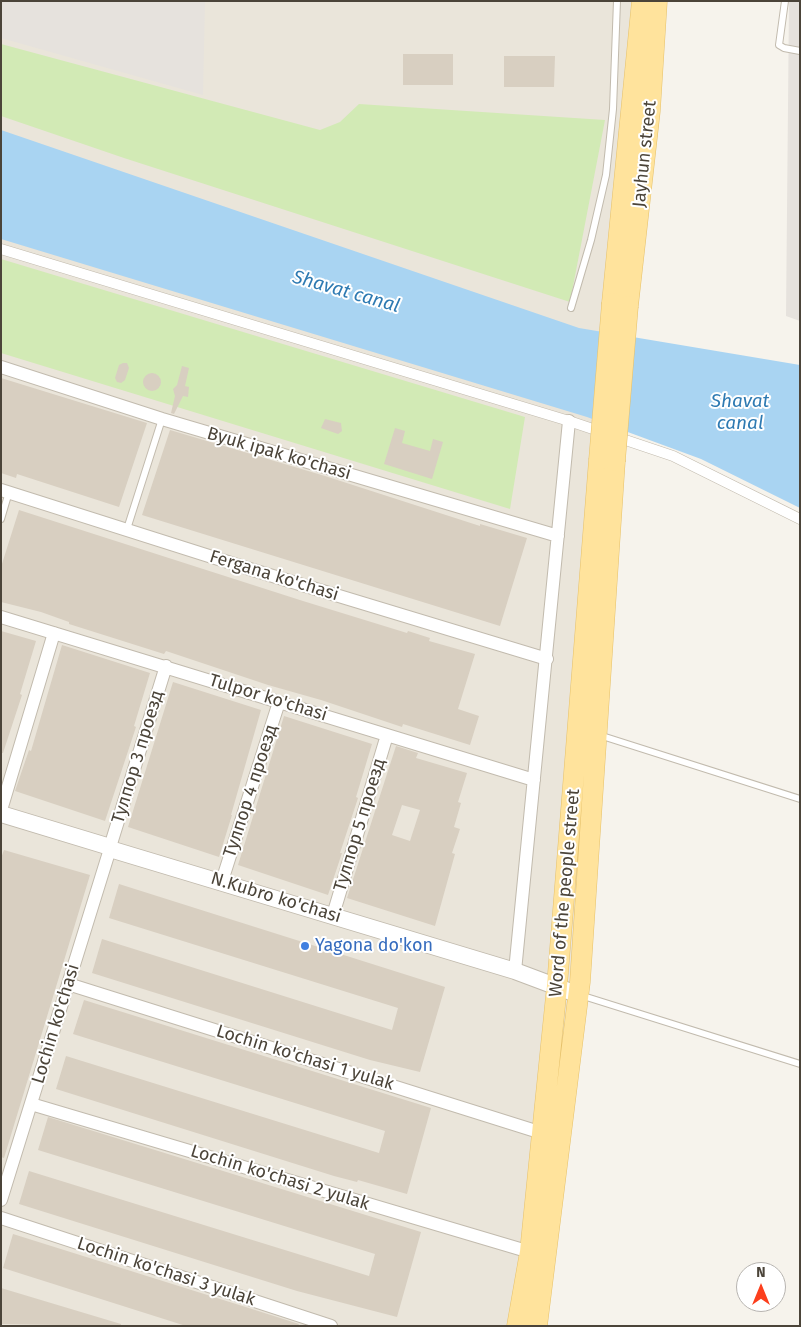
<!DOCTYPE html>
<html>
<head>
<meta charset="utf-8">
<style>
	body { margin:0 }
	#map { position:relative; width:801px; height:1327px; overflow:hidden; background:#f6f3ec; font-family:"Fira Sans",sans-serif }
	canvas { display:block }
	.frame { position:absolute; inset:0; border:2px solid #4b4439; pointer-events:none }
	.north { position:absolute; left:736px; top:1262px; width:50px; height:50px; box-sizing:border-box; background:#fff; border:1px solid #b7b4b0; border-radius:50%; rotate:0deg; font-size:14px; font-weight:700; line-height:20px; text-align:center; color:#4b4439 }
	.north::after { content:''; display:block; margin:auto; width:18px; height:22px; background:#fc3f1d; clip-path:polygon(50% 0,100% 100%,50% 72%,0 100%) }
</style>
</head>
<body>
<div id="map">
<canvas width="801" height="1327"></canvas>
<div class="frame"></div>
<div class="north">N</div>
</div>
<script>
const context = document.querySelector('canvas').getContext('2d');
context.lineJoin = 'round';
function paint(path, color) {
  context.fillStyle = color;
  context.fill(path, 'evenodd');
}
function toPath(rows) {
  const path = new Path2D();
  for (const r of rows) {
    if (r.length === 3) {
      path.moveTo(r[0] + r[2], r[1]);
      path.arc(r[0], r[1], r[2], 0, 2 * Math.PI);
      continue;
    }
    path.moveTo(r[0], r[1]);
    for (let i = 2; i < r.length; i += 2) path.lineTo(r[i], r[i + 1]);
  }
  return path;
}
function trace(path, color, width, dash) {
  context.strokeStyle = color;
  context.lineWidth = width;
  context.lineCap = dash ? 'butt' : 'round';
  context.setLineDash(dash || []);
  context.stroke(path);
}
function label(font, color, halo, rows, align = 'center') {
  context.font = font + ' "Fira Sans",sans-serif';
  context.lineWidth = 4;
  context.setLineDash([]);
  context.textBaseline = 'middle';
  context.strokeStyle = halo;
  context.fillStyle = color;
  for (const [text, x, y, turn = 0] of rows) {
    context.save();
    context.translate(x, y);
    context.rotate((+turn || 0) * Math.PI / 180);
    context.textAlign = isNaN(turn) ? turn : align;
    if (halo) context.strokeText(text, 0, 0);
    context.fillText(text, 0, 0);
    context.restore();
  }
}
paint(toPath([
	[1,1,639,1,547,1326,1,1326]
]), '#eae5da');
paint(toPath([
	[1,1,205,1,203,95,1,38],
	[789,1,800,1,800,321,786,316]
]), '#e6e2dd');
paint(toPath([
	[1,44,320,130,340,122,359,104,605,120,570,302,124,158,1,116],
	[1,259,525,417,510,509,1,353]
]), '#d2eab5');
paint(toPath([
	[1,130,579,328,800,365,800,508,701,459,587,417,1,239]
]), '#a9d4f2');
paint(toPath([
	[403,54,453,54,453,85,403,85],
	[504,56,555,56,554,87,504,87],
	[123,363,127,363,129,368,125,380,121,383,117,382,115,378,119,365],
	[182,366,189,368,185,386,189,387,188,397,183,396,174,414,171,413,175,396,173,389,177,385],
	[152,382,9],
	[1,378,147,423,119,507,17,474,16,478,1,473],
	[325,419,341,423,342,431,338,434,321,428],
	[395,428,405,431,402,443,430,451,433,439,443,442,432,479,384,464],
	[170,430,325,476,480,526,480,524,527,538,500,626,142,515],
	[19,510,303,601,407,633,408,631,430,638,429,641,475,654,458,709,479,716,470,745,403,724,402,727,321,700,268,685,166,651,164,654,69,624,69,622,41,612,1,602,1,567],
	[1,631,36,641,20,694,22,695,3,753,1,753],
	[62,645,150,673,134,726,136,727,105,821,15,791,29,750,31,751],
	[173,682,261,710,231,815,232,815,219,857,128,827],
	[284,716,372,744,356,797,358,798,340,853,342,853,328,895,238,865],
	[396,746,418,753,416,758,467,773,458,802,461,803,454,827,460,829,452,853,455,854,435,926,347,898],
	[402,805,420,810,410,841,392,835],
	[4,850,90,875,4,1158,1,1157,1,858],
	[119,884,445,987,420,1072,370,1060,92,973,102,939,392,1030,398,1008,109,918],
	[84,1000,431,1108,407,1194,358,1180,357,1182,334,1176,56,1089,66,1056,379,1153,385,1131,73,1034],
	[48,1117,421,1232,397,1317,297,1291,19,1204,29,1171,369,1276,375,1254,38,1150],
	[13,1234,252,1309,299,1324,298,1326,186,1326,3,1268],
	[1,1288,121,1324,121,1326,1,1324]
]), '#d8cfc1');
const service = toPath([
	[785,1,779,45,784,48,800,51],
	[571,308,591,240,606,175,613,109,617,1],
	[1,519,9,492],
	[127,529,162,419],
	[599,735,800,799],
	[580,995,800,1064]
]);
const pedestrian = toPath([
	[1,249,569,421,673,456,800,519]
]);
const minor = toPath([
	[1,367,162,419,558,536],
	[1,490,253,570,547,659],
	[1,617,534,780],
	[1,810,54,633],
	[110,847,166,666],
	[222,881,279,702],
	[333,915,387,735],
	[515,971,569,421],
	[68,984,542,1133],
	[31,1104,530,1252],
	[1,1200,110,849],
	[1,1218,331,1326]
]);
const tertiary = toPath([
	[1,814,110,847,110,849,515,971,579,995]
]);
const primary = toPath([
	[612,303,642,1],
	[628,306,650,111,657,1],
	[517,1326,530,1252,557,986,599,460],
	[537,1326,580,982,615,461]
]);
trace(service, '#c2bbae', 8);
trace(pedestrian, '#c2bbae', 11);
trace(minor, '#c2bbae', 14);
trace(tertiary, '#c2bbae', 18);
trace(primary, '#e6c16a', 21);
trace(service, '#fff', 6);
trace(pedestrian, '#fff', 10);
trace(minor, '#fff', 12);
trace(tertiary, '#fff', 16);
trace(primary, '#ffe39c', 20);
const primaryBridge = toPath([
	[599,460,612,303],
	[615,461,628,306]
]);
trace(primaryBridge, '#e6c16a', 21, []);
trace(primaryBridge, '#ffe39c', 20);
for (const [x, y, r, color] of [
	[305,946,5,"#3f7fe0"]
]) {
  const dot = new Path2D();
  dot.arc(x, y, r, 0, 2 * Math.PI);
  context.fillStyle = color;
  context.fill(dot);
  trace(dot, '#fff', 2);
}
label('18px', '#4b4439', '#fff', [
	["Jayhun street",645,154,-84],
	["Byuk ipak ko'chasi",279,454,16],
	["Fergana ko'chasi",274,576,17],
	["Tulpor ko'chasi",268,698,17],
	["Тулпор 3 проезд",138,757,-73],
	["Тулпор 4 проезд",251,791,-72],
	["Тулпор 5 проезд",360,825,-73],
	["Word of the people street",565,893,-85],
	["N.Kubro ko'chasi",276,898,17],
	["Lochin ko'chasi",56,1024,-73],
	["Lochin ko'chasi 1 yulak",305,1058,17],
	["Lochin ko'chasi 2 yulak",280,1178,17],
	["Lochin ko'chasi 3 yulak",166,1272,18]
]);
label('18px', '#366cbe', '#fff', [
	["Yagona do'kon",315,946]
], 'left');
label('italic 19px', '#2e7ab2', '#fff', [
	["Shavat canal",346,292,16],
	["Shavat",740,402],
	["canal",740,424]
]);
</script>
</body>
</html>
